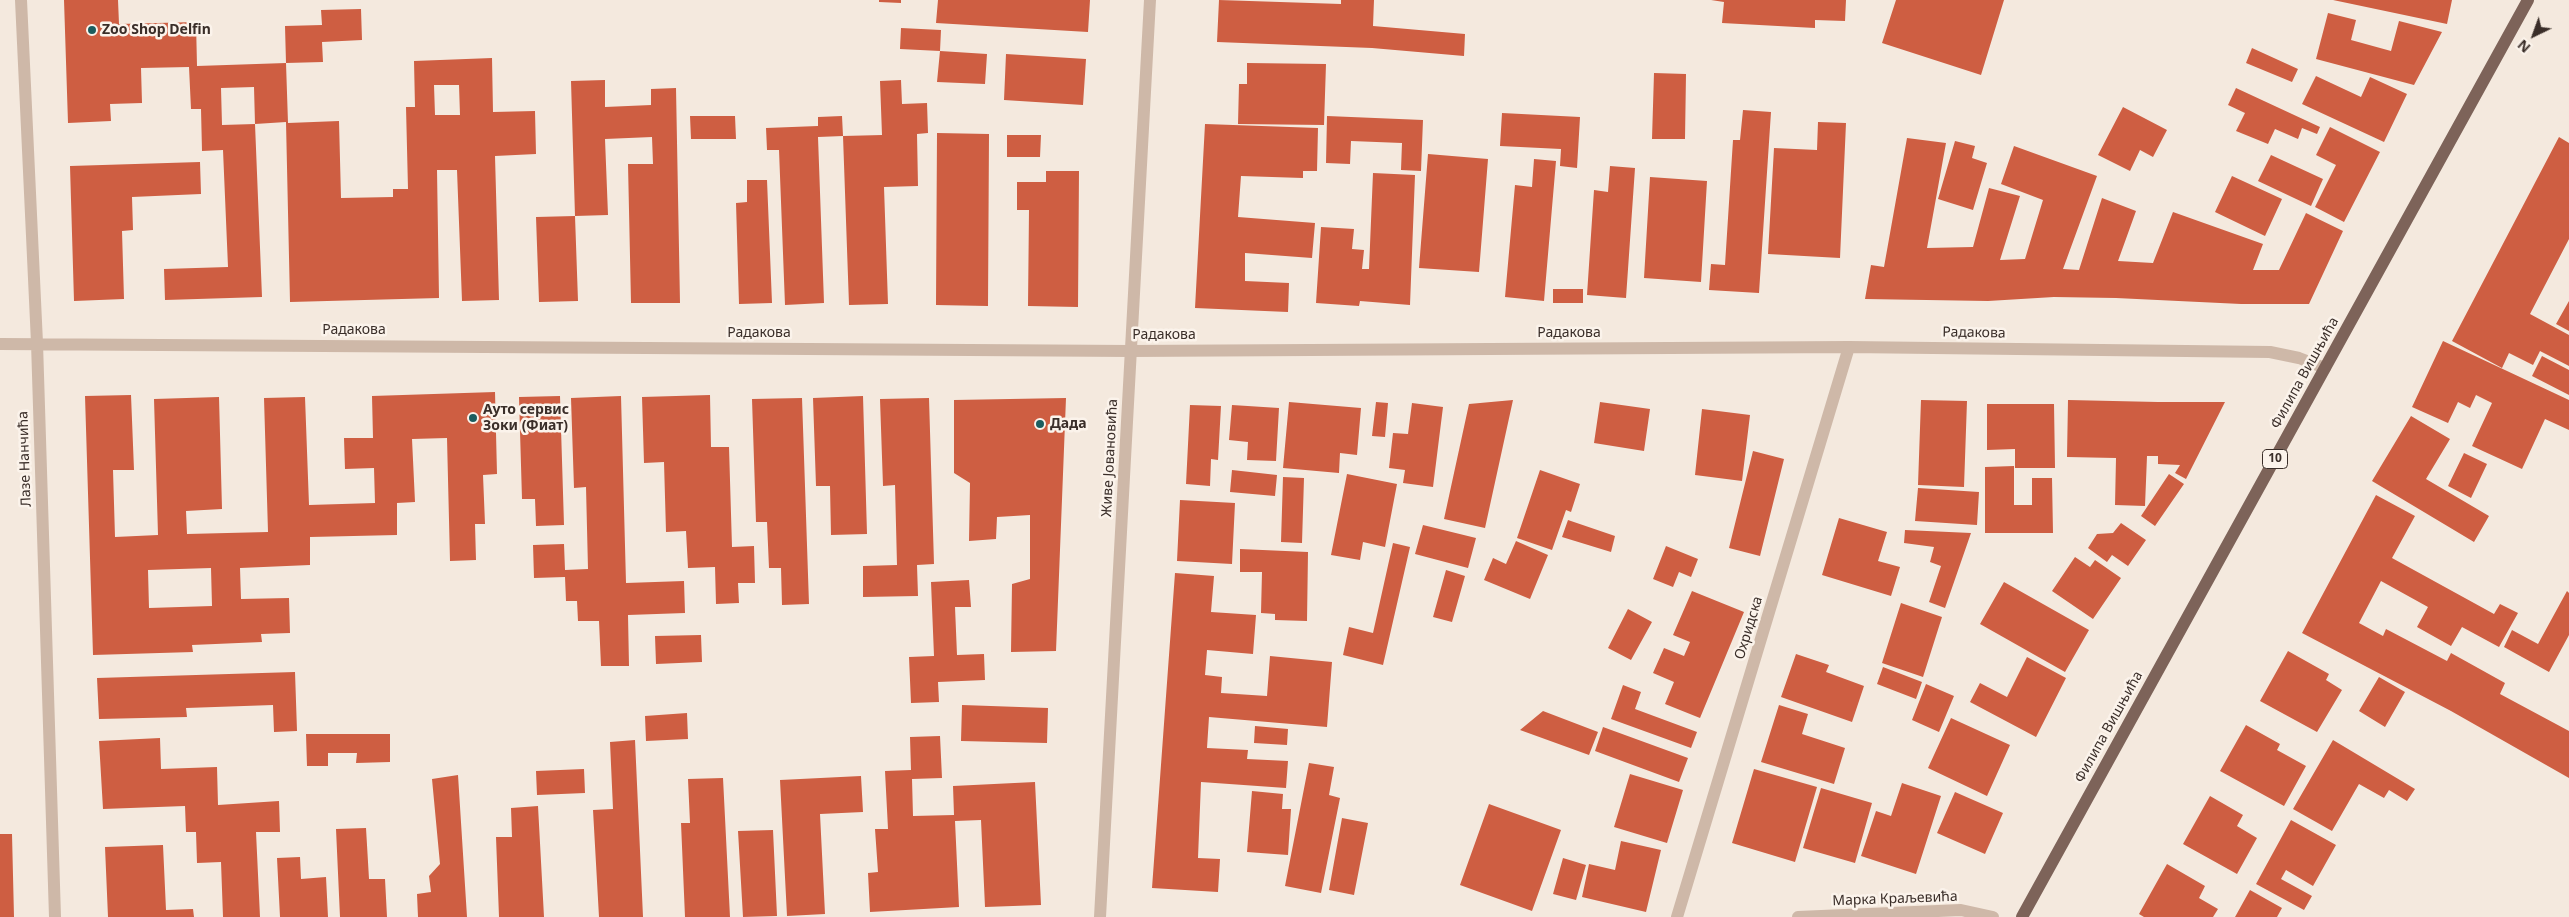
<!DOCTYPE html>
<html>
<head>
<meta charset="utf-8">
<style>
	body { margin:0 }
	#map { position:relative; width:2569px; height:917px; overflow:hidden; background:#f4e9de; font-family:"Noto Sans",sans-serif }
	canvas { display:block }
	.north { position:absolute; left:2509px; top:10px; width:50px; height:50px; -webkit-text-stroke:4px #fbf3eb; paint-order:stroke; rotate:222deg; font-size:14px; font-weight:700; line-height:20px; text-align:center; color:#3a2e29 }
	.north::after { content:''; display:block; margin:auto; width:18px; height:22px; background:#3a2e29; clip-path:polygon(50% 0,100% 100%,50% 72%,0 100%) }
</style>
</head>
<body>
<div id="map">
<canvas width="2569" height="917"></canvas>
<div class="north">N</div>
</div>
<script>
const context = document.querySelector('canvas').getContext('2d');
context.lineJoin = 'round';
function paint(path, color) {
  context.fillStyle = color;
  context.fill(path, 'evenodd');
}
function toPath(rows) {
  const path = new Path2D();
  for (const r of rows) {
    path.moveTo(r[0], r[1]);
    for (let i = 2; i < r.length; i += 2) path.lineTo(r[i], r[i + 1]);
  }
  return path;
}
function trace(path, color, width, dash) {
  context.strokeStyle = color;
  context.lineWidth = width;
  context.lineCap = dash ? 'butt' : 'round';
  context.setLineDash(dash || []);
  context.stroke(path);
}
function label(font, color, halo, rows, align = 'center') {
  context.font = font + ' "Noto Sans",sans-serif';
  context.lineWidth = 5;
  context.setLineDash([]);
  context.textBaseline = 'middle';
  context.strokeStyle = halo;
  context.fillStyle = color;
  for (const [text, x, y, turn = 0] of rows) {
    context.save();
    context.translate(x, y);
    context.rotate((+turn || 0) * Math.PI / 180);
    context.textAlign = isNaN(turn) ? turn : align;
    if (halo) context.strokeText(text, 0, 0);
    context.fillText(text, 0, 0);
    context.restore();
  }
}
paint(toPath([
	[64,0,118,0,119,24,196,22,197,66,286,63,288,123,339,121,341,198,393,197,393,189,408,189,406,107,415,107,414,61,492,58,493,112,535,111,536,154,495,156,499,300,462,301,457,170,437,170,439,298,290,302,286,122,255,124,254,87,221,88,222,125,255,124,262,297,165,300,164,269,228,267,223,150,202,151,201,109,191,109,189,67,141,68,142,103,110,104,111,121,68,123],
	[434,85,459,85,460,115,435,115],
	[879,0,901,0,901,3,879,2],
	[938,0,1090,0,1088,32,936,23],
	[1219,0,1341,4,1341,0,1374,0,1373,26,1465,34,1464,56,1372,48,1217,42],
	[1711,0,1846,0,1845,21,1815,20,1815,28,1722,23,1724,2],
	[1896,0,2004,0,1981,75,1882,43],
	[2333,0,2452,0,2447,24],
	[361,9,362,40,322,42,323,62,286,63,285,26,322,25,321,10],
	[2328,13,2356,20,2351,40,2391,51,2399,21,2442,32,2414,85,2316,59],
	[901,28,941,30,940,51,900,49],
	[2252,48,2298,69,2292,82,2246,63],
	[940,51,987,54,985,84,937,82],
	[1006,54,1086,59,1083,105,1004,100],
	[1247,63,1326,64,1324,125,1238,124,1239,84,1247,84],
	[1654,73,1686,74,1685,139,1652,139],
	[2316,76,2361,97,2370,77,2407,94,2384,142,2302,104],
	[605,80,605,107,651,105,651,89,676,88,680,303,631,303,628,164,653,164,652,137,605,139,608,215,575,216,571,81],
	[901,80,902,104,927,103,928,133,917,134,918,186,884,187,888,304,849,305,843,136,818,137,824,303,785,305,779,150,767,150,766,128,818,126,818,117,842,116,843,136,882,135,880,81],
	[2236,88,2320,127,2317,134,2302,128,2298,139,2275,129,2268,144,2236,131,2245,113,2228,105],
	[2123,107,2167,130,2153,157,2140,150,2130,171,2098,155],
	[1743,110,1771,112,1759,293,1709,290,1711,264,1725,265,1733,140,1740,140],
	[1502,113,1580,117,1577,168,1560,166,1561,149,1500,146],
	[690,116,735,116,736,139,691,139],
	[1327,116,1423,120,1421,171,1401,170,1402,143,1351,141,1350,164,1326,163],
	[1818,122,1846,123,1840,258,1768,254,1774,148,1817,150],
	[1205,124,1318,128,1317,171,1303,171,1303,178,1241,176,1238,217,1315,223,1312,258,1245,253,1245,281,1289,283,1288,312,1195,308],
	[2330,127,2380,152,2344,222,2315,207,2336,165,2316,155],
	[937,133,989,134,988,306,936,305],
	[1007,135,1041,135,1040,157,1007,157],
	[2559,137,2569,143,2569,239,2530,314,2569,335,2569,366,2540,351,2533,365,2509,353,2502,368,2452,341],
	[1907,138,1946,143,1927,248,1973,247,1989,188,2020,196,2000,260,2025,259,2043,200,2001,184,2014,146,2097,176,2063,269,2079,270,2102,198,2136,211,2118,261,2153,263,2173,212,2263,244,2253,270,2279,270,2306,213,2343,231,2309,304,2241,304,2116,298,2054,297,1988,301,1865,299,1871,265,1884,267],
	[1955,141,1975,146,1972,158,1987,163,1973,210,1938,199],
	[1428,154,1488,159,1479,272,1419,268],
	[2271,155,2323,179,2311,206,2258,181],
	[1534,159,1556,161,1544,301,1505,297,1515,185,1532,187],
	[200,162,201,194,132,197,133,230,122,231,124,299,74,301,70,166],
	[1610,166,1635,168,1626,298,1587,295,1594,190,1608,192],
	[1046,171,1079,171,1078,307,1028,306,1029,210,1017,210,1017,182,1046,182],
	[1373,173,1415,175,1410,305,1360,301,1359,306,1316,303,1321,227,1354,229,1352,249,1364,250,1362,269,1369,269],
	[2232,176,2282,199,2265,236,2215,212],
	[1650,177,1707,181,1701,282,1644,278],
	[747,180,767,180,772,303,739,304,736,203,747,202],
	[575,216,578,301,539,302,536,217],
	[1553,289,1583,289,1583,303,1553,303],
	[2569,301,2569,331,2556,324],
	[2443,341,2569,400,2569,430,2545,419,2522,469,2472,446,2492,403,2476,395,2470,408,2458,402,2448,423,2412,407],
	[2542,356,2569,370,2569,395,2532,376],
	[495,392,497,474,483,475,485,524,475,524,476,560,450,561,447,438,412,439,415,502,397,503,397,535,310,537,310,565,240,568,241,599,289,598,290,633,261,634,262,642,192,645,193,652,93,655,85,396,131,395,134,470,113,470,115,537,158,535,154,399,219,397,222,509,186,511,187,534,268,532,264,398,305,397,309,505,375,503,374,468,345,469,344,438,373,438,372,396],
	[211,568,212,606,149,608,148,570],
	[710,395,711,447,729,447,732,547,754,546,755,583,738,583,739,603,716,604,715,567,688,568,686,531,666,532,664,462,644,463,642,397],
	[560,396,564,525,536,526,535,499,522,499,519,397],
	[621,396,626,583,684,581,685,613,628,615,629,666,601,666,599,621,578,621,577,601,566,601,565,577,534,578,533,545,564,544,565,570,588,569,586,487,574,488,571,398],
	[863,396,867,534,831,535,830,486,816,486,813,398],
	[802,398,809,604,782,605,781,568,769,568,767,522,756,522,752,399],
	[929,398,934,564,917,565,918,596,863,597,863,566,897,565,895,485,883,486,880,399],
	[1066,398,1056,651,1011,652,1012,584,1030,579,1030,515,997,517,996,539,969,541,970,483,954,473,954,400],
	[1513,400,1485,528,1444,519,1469,404],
	[1921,400,1967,401,1964,487,1918,485],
	[2068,400,2158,402,2225,402,2186,479,2175,473,2180,465,2158,464,2158,456,2147,456,2145,506,2115,505,2116,458,2067,457],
	[1289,402,1361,408,1357,455,1340,453,1339,473,1283,468],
	[1376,402,1388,403,1385,437,1372,436],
	[1600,402,1650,409,1644,451,1594,443],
	[1412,403,1443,407,1433,487,1403,483,1405,470,1389,468,1393,433,1408,434],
	[1987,404,2054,404,2055,468,2015,468,2015,449,1987,450],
	[1190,405,1221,406,1218,460,1211,459,1210,486,1186,484],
	[1232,405,1279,408,1276,461,1247,460,1248,442,1229,440],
	[1702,409,1750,415,1742,481,1695,475],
	[2411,416,2450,439,2426,479,2489,516,2474,542,2372,481],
	[1753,451,1784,459,1760,556,1729,548],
	[2464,453,2487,464,2471,498,2448,486],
	[2014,466,2014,505,2032,505,2032,478,2052,478,2053,533,1985,533,1985,467],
	[1232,470,1277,475,1275,496,1230,492],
	[1540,470,1580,484,1571,512,1566,510,1552,550,1517,538],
	[1347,474,1397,484,1385,547,1363,542,1360,560,1331,555],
	[2169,474,2184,484,2155,526,2141,516],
	[1283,477,1304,478,1302,543,1281,542],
	[1918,488,1979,492,1977,525,1915,521],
	[2376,495,2415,516,2392,558,2494,614,2500,604,2518,613,2499,647,2462,627,2451,646,2417,627,2428,607,2381,581,2359,623,2383,636,2386,629,2447,661,2451,653,2505,683,2500,694,2569,731,2569,778,2451,711,2302,633],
	[1180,500,1235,503,1232,564,1177,561],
	[1839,518,1887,532,1878,561,1900,567,1891,596,1822,575],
	[1568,520,1615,536,1611,552,1562,537],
	[2121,523,2146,540,2128,566,2112,555,2107,562,2088,548,2097,534,2113,533],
	[1423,525,1476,538,1468,568,1415,554],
	[1905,530,1971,533,1945,608,1929,602,1941,566,1930,562,1934,547,1904,543],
	[1516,541,1548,555,1530,599,1484,580,1493,558,1506,564],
	[1393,543,1410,547,1383,665,1343,655,1349,627,1373,633],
	[1666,546,1698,559,1691,577,1679,572,1673,587,1653,579],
	[1240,549,1308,552,1307,621,1275,620,1275,614,1261,613,1262,572,1240,572],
	[2075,557,2090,567,2095,560,2121,578,2093,619,2052,591],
	[1446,570,1465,576,1452,622,1433,617],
	[1175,573,1214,576,1211,612,1256,615,1253,654,1207,650,1205,675,1222,677,1221,693,1267,696,1270,656,1332,662,1327,727,1209,717,1207,748,1248,750,1247,759,1288,761,1286,788,1201,782,1198,858,1220,859,1218,892,1152,888],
	[969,580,971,607,955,607,957,655,984,654,985,680,938,682,939,702,911,703,909,657,934,656,931,582],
	[2004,582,2089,630,2065,672,1980,624],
	[1692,591,1744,612,1700,718,1665,704,1674,682,1653,673,1664,648,1684,656,1690,642,1673,635],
	[2567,591,2569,593,2569,635,2549,672,2504,647,2512,630,2538,644],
	[1901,603,1942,617,1923,677,1882,663],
	[1628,609,1652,622,1631,660,1608,648],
	[701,635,702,662,656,664,655,636],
	[2288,651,2329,674,2326,680,2342,690,2317,732,2260,701],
	[1796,654,1829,665,1826,672,1864,686,1852,722,1781,697],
	[2027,657,2066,678,2036,737,1970,702,1980,683,2007,697],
	[1883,667,1922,682,1916,699,1877,684],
	[295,672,297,731,274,732,273,705,186,708,187,717,99,719,97,678],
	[2379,677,2405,692,2385,727,2359,711],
	[1926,684,1954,696,1939,732,1912,720],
	[1623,685,1641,692,1635,709,1697,732,1691,748,1611,719],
	[962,705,1048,708,1047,743,961,741],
	[1779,705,1808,714,1802,734,1845,748,1834,784,1761,762],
	[1543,711,1598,732,1589,755,1520,730],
	[687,713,688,739,646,741,645,716],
	[1951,718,2010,745,1987,796,1928,768],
	[2246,725,2280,744,2277,750,2306,766,2284,806,2220,771],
	[1255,726,1288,729,1287,745,1254,743],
	[1603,727,1688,758,1679,782,1595,751],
	[306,734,390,734,390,762,356,763,357,753,328,753,328,766,307,766],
	[940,736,942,778,912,779,913,816,954,815,953,786,1035,782,1041,905,985,907,981,820,955,821,959,907,870,912,868,873,878,872,875,829,888,829,885,771,911,770,910,737],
	[160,738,161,769,217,767,218,805,279,801,280,832,256,832,260,917,223,917,221,862,197,863,196,832,186,832,185,806,103,809,99,741],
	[635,740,643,917,599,917,593,810,613,809,610,742],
	[2333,740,2415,789,2407,801,2389,790,2384,798,2359,784,2332,831,2293,809],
	[1309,763,1334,767,1329,795,1340,798,1321,893,1285,886],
	[584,769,585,793,537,795,536,771],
	[1754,769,1817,787,1795,862,1732,843],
	[1630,774,1683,790,1667,843,1614,827],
	[458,775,467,917,418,917,417,894,431,892,429,876,440,864,432,779],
	[861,776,863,812,820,814,825,914,787,916,780,780],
	[723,778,730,917,685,917,681,823,690,823,688,779],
	[1902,783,1941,796,1916,874,1861,856,1876,811,1891,816],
	[1821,788,1872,803,1855,863,1803,848],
	[1252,791,1283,794,1282,809,1291,809,1288,855,1247,852],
	[1955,792,2003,813,1985,854,1937,833],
	[2210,796,2243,815,2237,826,2257,838,2237,874,2183,844],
	[1489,804,1561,830,1532,911,1460,885],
	[538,806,544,917,499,917,496,837,512,837,511,808],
	[1342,818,1368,823,1354,895,1329,890],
	[2291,820,2336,845,2313,886,2286,870,2281,879,2312,896,2304,910,2256,884],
	[366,828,369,879,385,879,387,917,340,917,336,829],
	[773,830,777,916,743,917,738,831],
	[0,834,12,834,14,917,0,917],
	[1621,841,1661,850,1646,912,1582,897,1589,864,1615,870],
	[163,845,166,910,193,909,194,917,108,917,105,847],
	[300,857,301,879,326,877,328,917,280,917,277,858],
	[1563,858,1586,865,1576,900,1553,894],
	[2167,864,2205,886,2199,898,2218,909,2213,917,2144,917,2139,914],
	[2250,890,2282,908,2277,917,2235,917]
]), '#ce5e42');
trace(toPath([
	[21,0,37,343,55,917],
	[0,344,1131,351,1849,347,2270,352,2299,358,2325,368],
	[1677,917,1849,347],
	[1798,917,1961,910,1993,917]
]), '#ceb8a8', 12);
trace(toPath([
	[1100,917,1150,0]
]), '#ceb8a8', 12);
trace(toPath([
	[2022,917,2528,0]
]), '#7d6359', 12);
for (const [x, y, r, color] of [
	[92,30,5,"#1b5d5f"],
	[473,418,5,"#1b5d5f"],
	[1040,424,5,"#1b5d5f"]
]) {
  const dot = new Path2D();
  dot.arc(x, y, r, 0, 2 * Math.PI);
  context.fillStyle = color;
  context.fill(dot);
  trace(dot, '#fbf3eb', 2);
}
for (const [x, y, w] of [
	[2275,459,25]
]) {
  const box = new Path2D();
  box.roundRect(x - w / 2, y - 9.5, w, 19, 4);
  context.fillStyle = '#fbf3eb';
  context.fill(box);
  trace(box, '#3a2e29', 1);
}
label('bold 12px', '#3a2e29', null, [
	["10",2275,459]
]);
label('bold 14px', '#3a2e29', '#fbf3eb', [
	["Zoo Shop Delfin",102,30],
	["Ауто сервис",483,410],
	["Зоки (Фиат)",483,426],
	["Дада",1050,424]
], 'left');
label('14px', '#3a2e29', '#fbf3eb', [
	["Радакова",354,330],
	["Радакова",759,333],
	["Радакова",1569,333],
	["Радакова",1974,333,1],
	["Радакова",1164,335],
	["Филипа Вишњића",2305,373,-61],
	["Живе Јовановића",1110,458,-87],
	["Лазе Нанчића",25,459,-92],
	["Охридска",1749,628,-73],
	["Филипа Вишњића",2109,727,-61],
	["Марка Краљевића",1895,899,-2]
]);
</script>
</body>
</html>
